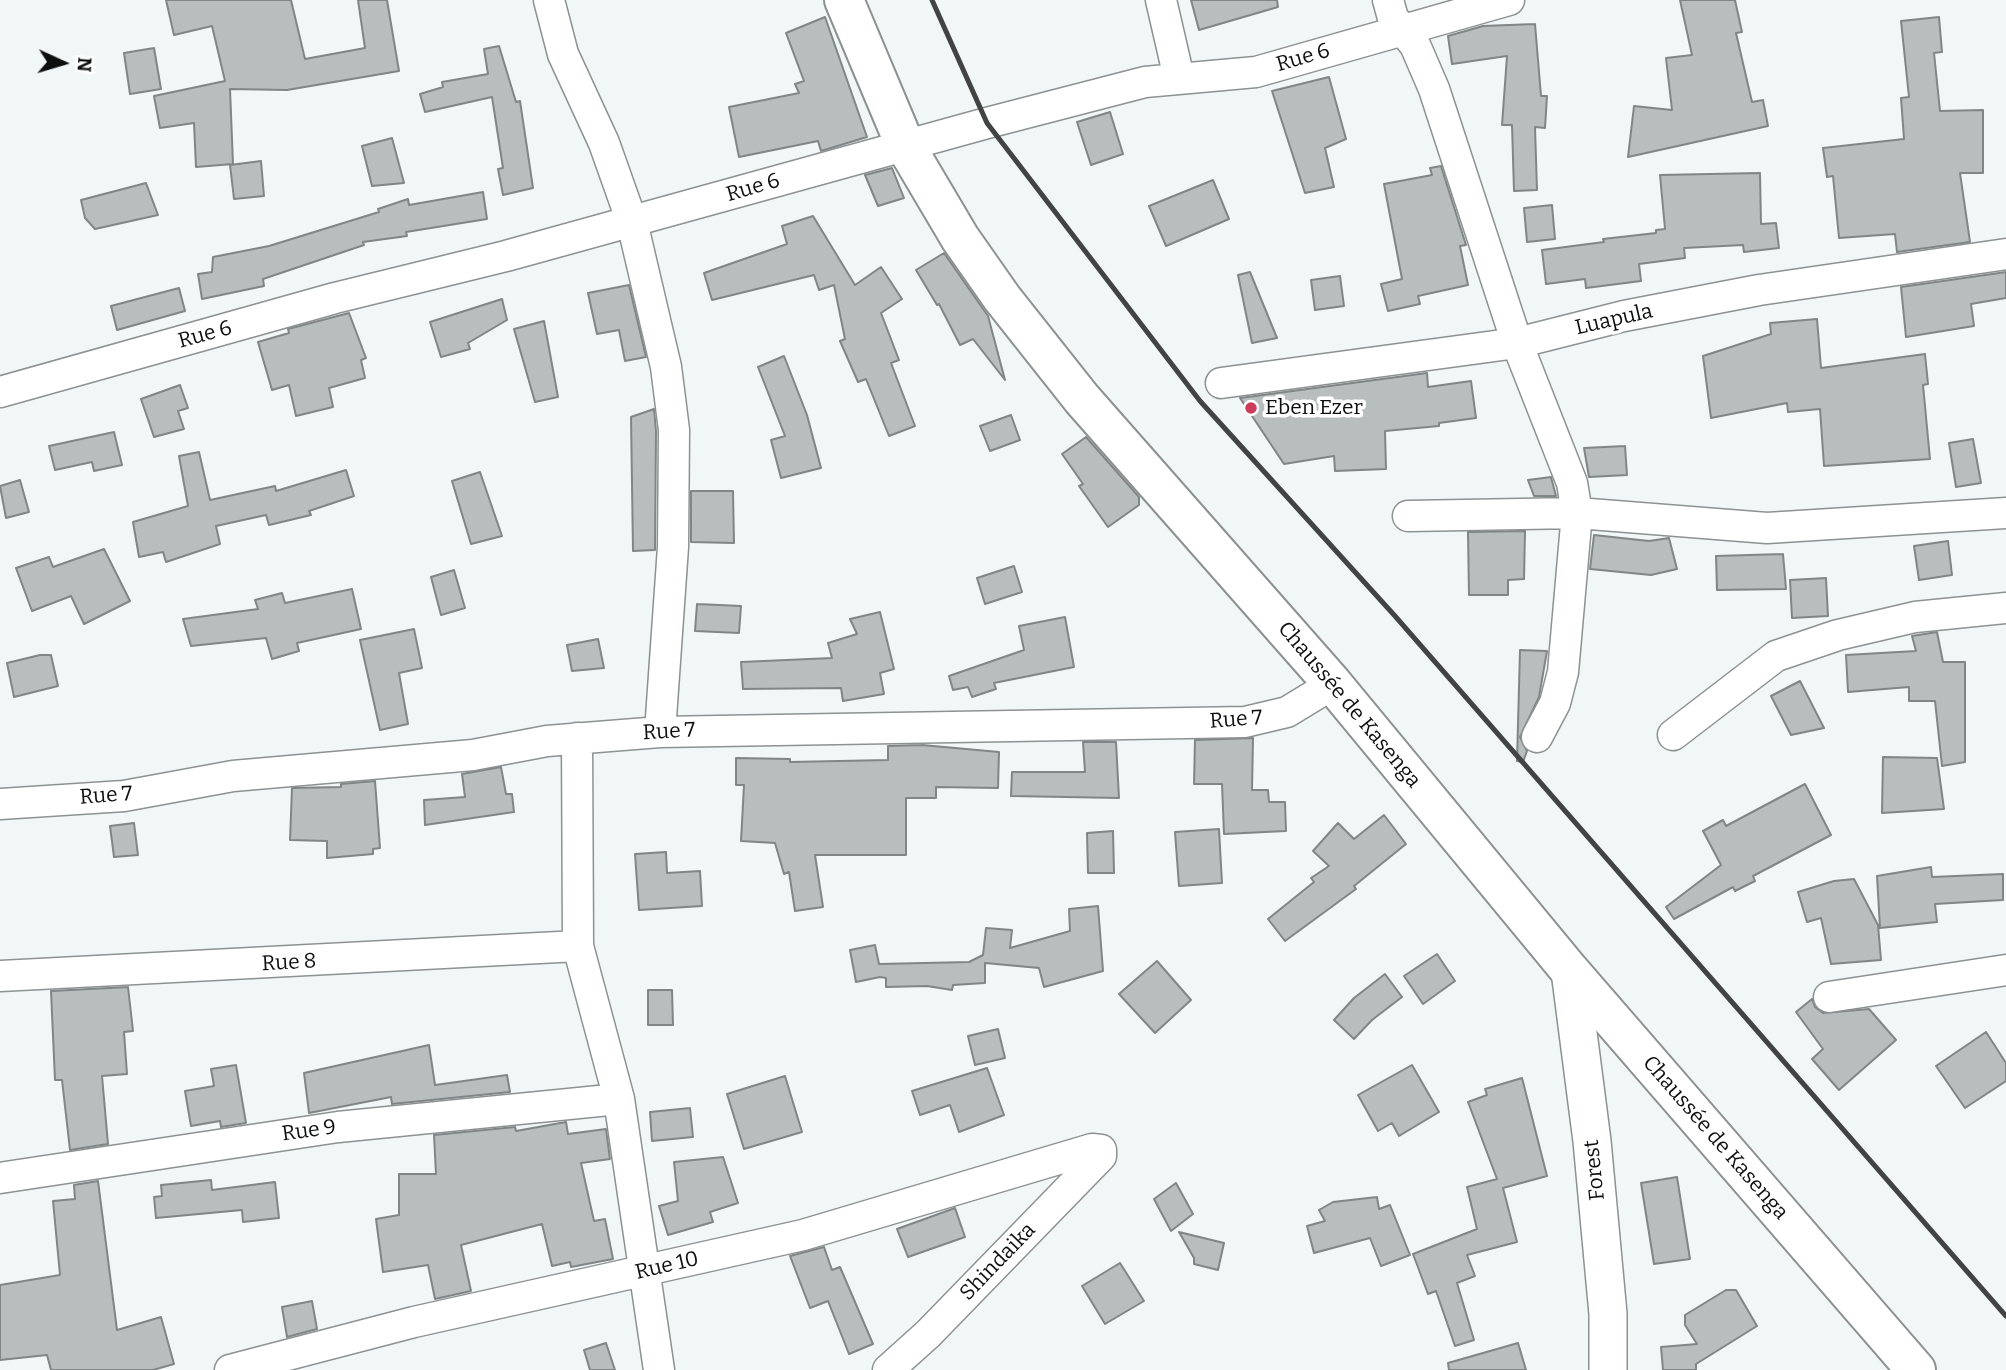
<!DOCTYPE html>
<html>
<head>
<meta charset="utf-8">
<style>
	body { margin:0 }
	#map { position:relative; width:2006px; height:1370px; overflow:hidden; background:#f1f7f6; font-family:Bitter,serif }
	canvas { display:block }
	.north { position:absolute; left:28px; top:28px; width:70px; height:70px; -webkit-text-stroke:5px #fff; paint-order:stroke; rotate:94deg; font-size:19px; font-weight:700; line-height:28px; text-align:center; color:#0d0e0e }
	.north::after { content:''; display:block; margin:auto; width:24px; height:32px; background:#0d0e0e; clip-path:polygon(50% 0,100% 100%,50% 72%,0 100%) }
</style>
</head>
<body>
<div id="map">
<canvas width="2006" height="1370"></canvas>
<div class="north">N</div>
</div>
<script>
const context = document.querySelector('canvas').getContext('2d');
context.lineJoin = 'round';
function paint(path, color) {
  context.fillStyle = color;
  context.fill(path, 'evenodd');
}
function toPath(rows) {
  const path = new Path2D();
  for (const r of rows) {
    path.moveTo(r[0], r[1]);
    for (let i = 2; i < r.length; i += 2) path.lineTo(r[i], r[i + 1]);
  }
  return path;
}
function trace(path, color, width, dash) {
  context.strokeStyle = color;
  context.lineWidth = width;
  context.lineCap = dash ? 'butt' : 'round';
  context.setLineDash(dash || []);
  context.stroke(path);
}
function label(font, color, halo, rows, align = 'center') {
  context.font = font + ' Bitter,serif';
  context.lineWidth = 7;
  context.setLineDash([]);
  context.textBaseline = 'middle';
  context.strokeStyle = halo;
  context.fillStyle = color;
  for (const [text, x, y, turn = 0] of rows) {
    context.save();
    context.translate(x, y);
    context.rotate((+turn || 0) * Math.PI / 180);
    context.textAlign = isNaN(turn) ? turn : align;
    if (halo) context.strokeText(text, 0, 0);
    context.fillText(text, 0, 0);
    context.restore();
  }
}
const building = toPath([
	[166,0,291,0,305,59,365,48,358,0,387,0,399,71,287,90,230,89,233,164,196,167,194,123,160,128,154,96,225,81,212,26,174,35,166,0],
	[1191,0,1277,0,1278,7,1199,30,1191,0],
	[1680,0,1735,0,1742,32,1736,33,1752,102,1763,100,1768,126,1628,157,1634,106,1672,110,1666,58,1692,55,1680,0],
	[825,17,867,137,821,151,818,141,739,157,729,107,799,93,795,84,804,81,786,33,825,17],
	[1939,17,1942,52,1934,53,1940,111,1983,110,1983,173,1960,173,1970,242,1897,252,1895,234,1839,238,1833,176,1827,177,1823,148,1904,139,1901,98,1909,97,1901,21,1939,17],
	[1535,24,1541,96,1547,96,1545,128,1535,127,1537,190,1514,191,1512,125,1502,125,1507,56,1452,64,1448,36,1483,26,1535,24],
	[499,46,516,102,520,101,533,188,503,195,498,169,503,168,492,97,425,112,420,94,443,87,442,82,488,74,484,49,499,46],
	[154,48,161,89,130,94,124,53,154,48],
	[1329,77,1346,139,1325,148,1334,187,1305,193,1272,91,1329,77],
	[1110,112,1123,154,1091,165,1077,122,1110,112],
	[392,138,404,183,372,186,362,146,392,138],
	[261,161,264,196,234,199,230,165,261,161],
	[1441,166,1466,245,1460,246,1468,285,1418,296,1420,304,1388,311,1381,284,1402,279,1384,184,1432,175,1430,168,1441,166],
	[892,168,904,198,878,206,865,175,892,168],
	[1760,173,1761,224,1776,223,1779,248,1744,252,1743,245,1684,248,1685,258,1639,264,1641,281,1586,288,1585,279,1546,284,1542,250,1604,242,1603,239,1656,233,1656,230,1665,229,1660,175,1760,173],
	[1213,180,1229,219,1166,246,1149,206,1213,180],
	[146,183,158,215,95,229,85,218,81,200,146,183],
	[483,192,487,219,406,232,407,236,363,242,364,245,263,279,264,286,202,299,198,274,212,272,213,257,269,246,379,212,378,209,408,199,409,205,483,192],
	[1552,205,1555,239,1527,242,1524,208,1552,205],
	[813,216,855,285,881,267,902,299,881,313,899,360,891,363,915,426,889,436,866,379,858,382,840,341,845,339,834,285,819,290,814,275,712,300,704,273,787,244,782,226,813,216],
	[944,253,988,316,1005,380,973,339,960,345,939,304,937,305,916,270,944,253],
	[1250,272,1277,338,1252,343,1238,275,1250,272],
	[2006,272,2006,298,1971,304,1974,326,1906,337,1901,287,2006,272],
	[1340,276,1344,306,1315,310,1311,280,1340,276],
	[629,285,646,357,625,361,619,330,597,334,588,293,629,285],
	[179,288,185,311,117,330,111,306,179,288],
	[502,299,507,320,468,343,470,349,441,357,430,322,502,299],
	[349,313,366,358,361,360,365,378,329,388,333,407,296,416,289,385,272,390,258,342,289,333,288,329,349,313],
	[1817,319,1821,368,1925,354,1928,384,1923,385,1930,459,1824,466,1820,409,1788,412,1787,403,1711,418,1703,356,1771,334,1770,323,1817,319],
	[544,321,558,397,535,402,514,329,544,321],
	[784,356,807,415,821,468,781,478,771,440,785,436,758,367,784,356],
	[1427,373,1428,387,1471,381,1476,418,1439,423,1439,426,1385,431,1386,469,1335,471,1334,456,1284,464,1240,398,1427,373],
	[180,385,188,408,178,411,184,429,154,437,141,399,180,385],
	[654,409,656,431,655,550,633,551,631,417,654,409],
	[1011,415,1020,440,990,451,980,426,1011,415],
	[114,432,122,465,94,471,92,462,55,470,49,446,114,432],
	[1086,437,1139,497,1139,505,1108,527,1079,486,1083,484,1062,454,1086,437],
	[1973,439,1981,483,1956,487,1949,443,1973,439],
	[1625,446,1627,475,1589,477,1584,448,1625,446],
	[199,452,210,500,275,486,276,491,346,470,354,496,309,511,311,515,269,525,266,515,216,526,220,544,166,562,163,552,139,557,133,522,188,506,179,456,199,452],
	[480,472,502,536,471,544,452,481,480,472],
	[1551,477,1556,496,1534,496,1528,480,1551,477],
	[20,480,29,512,6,518,0,486,20,480],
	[691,491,733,491,734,543,691,542,691,491],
	[1525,531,1524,579,1508,580,1508,595,1469,595,1468,532,1525,531],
	[1594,535,1649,541,1669,538,1677,569,1651,575,1590,569,1594,535],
	[1948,541,1952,575,1919,580,1914,546,1948,541],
	[104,549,130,601,84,624,71,596,32,611,16,568,49,557,53,567,104,549],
	[1783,554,1786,589,1717,590,1716,556,1783,554],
	[1014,566,1022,592,985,604,977,578,1014,566],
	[454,570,465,608,441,615,431,577,454,570],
	[1826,578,1828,616,1792,618,1790,580,1826,578],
	[352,589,361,629,297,643,299,651,272,659,266,638,191,646,183,619,258,609,255,600,282,593,285,603,352,589],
	[697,604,741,606,739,633,695,631,697,604],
	[880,612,894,669,880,673,884,694,843,701,841,688,743,689,741,662,832,658,828,643,857,634,850,619,880,612],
	[1065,617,1074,667,994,683,996,689,972,697,968,687,953,690,949,676,1024,650,1019,626,1065,617],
	[414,629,422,668,399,673,408,724,380,730,360,640,414,629],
	[1937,632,1943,662,1965,662,1965,762,1942,766,1935,701,1909,701,1909,687,1848,692,1846,655,1916,651,1912,636,1937,632],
	[598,639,604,668,572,671,567,645,598,639],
	[1520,650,1547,651,1539,697,1520,737,1527,751,1523,762,1517,761,1520,650],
	[40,655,51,655,58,686,14,697,7,663,40,655],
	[1800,681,1824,728,1791,735,1771,696,1800,681],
	[1253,738,1252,790,1268,790,1269,802,1285,802,1286,831,1224,834,1222,784,1194,784,1195,740,1253,738],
	[1083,742,1116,742,1119,798,1011,796,1012,772,1085,772,1083,742],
	[922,745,999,752,998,788,936,787,936,798,906,798,906,855,815,855,823,907,795,911,789,872,784,874,775,843,741,841,744,785,736,785,736,758,790,759,790,762,888,760,888,746,922,745],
	[1883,757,1937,758,1944,809,1882,813,1883,757],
	[501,767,506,794,512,794,514,812,425,825,424,800,465,797,462,774,501,767],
	[375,781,380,848,373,849,373,854,327,858,327,841,290,840,292,788,341,787,341,784,375,781],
	[1805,784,1831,835,1753,876,1755,881,1735,891,1733,887,1674,919,1666,907,1721,865,1703,831,1723,820,1726,826,1805,784],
	[1384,815,1406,844,1354,886,1356,889,1285,941,1268,919,1314,882,1311,878,1329,866,1313,851,1338,823,1354,839,1384,815],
	[134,823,138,855,114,857,110,826,134,823],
	[1219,829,1222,883,1179,886,1175,832,1219,829],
	[1113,831,1114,873,1088,873,1087,833,1113,831],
	[666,852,667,873,700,871,702,906,639,910,635,854,666,852],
	[1931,867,1932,877,2003,874,2003,900,1935,904,1937,922,1880,928,1877,876,1931,867],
	[1854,879,1878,925,1881,960,1831,964,1821,918,1807,922,1798,892,1834,881,1854,879],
	[1098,906,1103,971,1044,987,1039,968,985,963,985,983,953,985,952,990,927,986,886,987,886,978,880,977,856,982,850,950,875,945,879,964,969,962,983,955,986,928,1012,930,1010,948,1070,931,1069,909,1098,906],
	[1437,954,1455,981,1423,1004,1404,976,1437,954],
	[1157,961,1191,1000,1155,1033,1119,994,1157,961],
	[1385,974,1402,997,1372,1020,1354,1039,1334,1020,1354,998,1385,974],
	[128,987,133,1031,124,1032,127,1074,102,1076,108,1144,70,1150,62,1080,55,1080,51,991,128,987],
	[648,990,672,990,673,1025,648,1025,648,990],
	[1812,999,1815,1007,1823,1013,1869,1009,1896,1040,1839,1090,1812,1059,1823,1049,1796,1012,1812,999],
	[998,1029,1005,1058,975,1065,968,1036,998,1029],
	[1986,1032,2006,1063,2006,1081,1965,1108,1936,1066,1986,1032],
	[429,1045,435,1085,507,1075,510,1092,392,1104,391,1097,309,1113,304,1073,429,1045],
	[236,1065,246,1123,221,1127,220,1121,191,1126,185,1091,214,1086,211,1069,236,1065],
	[1412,1065,1439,1112,1399,1136,1392,1123,1378,1131,1358,1095,1412,1065],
	[987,1068,1004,1115,959,1132,950,1105,920,1115,912,1091,987,1068],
	[785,1076,802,1132,744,1149,727,1094,785,1076],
	[1522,1078,1547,1176,1503,1188,1517,1242,1467,1255,1475,1276,1457,1283,1474,1340,1455,1346,1436,1291,1428,1294,1413,1254,1477,1229,1467,1187,1497,1179,1468,1102,1487,1095,1485,1089,1522,1078],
	[690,1108,693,1137,652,1141,650,1112,690,1108],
	[566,1122,568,1134,606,1129,610,1159,581,1163,594,1221,605,1219,613,1259,571,1267,570,1262,552,1266,542,1224,461,1245,471,1291,435,1299,428,1265,383,1272,376,1219,399,1215,399,1174,436,1174,434,1135,515,1127,516,1131,566,1122],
	[723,1157,738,1203,710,1212,713,1222,668,1235,659,1206,678,1201,674,1162,723,1157],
	[1677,1177,1690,1259,1654,1264,1641,1183,1677,1177],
	[211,1180,212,1190,275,1182,279,1218,243,1222,242,1210,156,1218,154,1197,162,1196,161,1185,211,1180],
	[98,1181,117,1330,161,1317,174,1364,153,1370,51,1370,47,1355,0,1360,0,1285,60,1275,53,1201,75,1199,74,1185,98,1181],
	[1176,1183,1193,1214,1171,1231,1154,1199,1176,1183],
	[1377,1197,1379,1209,1390,1205,1410,1255,1381,1266,1370,1238,1314,1253,1307,1226,1325,1221,1319,1210,1333,1202,1377,1197],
	[955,1208,965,1237,908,1257,897,1229,955,1208],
	[1179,1232,1224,1243,1218,1270,1194,1264,1194,1258,1179,1232],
	[824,1247,832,1270,840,1267,873,1344,849,1354,828,1301,810,1308,790,1256,824,1247],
	[1120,1263,1144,1301,1105,1324,1082,1286,1120,1263],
	[1726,1290,1736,1290,1757,1326,1696,1364,1696,1370,1663,1370,1661,1347,1697,1344,1685,1325,1685,1315,1726,1290],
	[312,1301,317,1329,287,1337,282,1307,312,1301],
	[606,1343,615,1370,590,1370,584,1350,606,1343],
	[1518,1343,1526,1370,1449,1370,1448,1363,1518,1343]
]);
paint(building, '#b8bebd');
trace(building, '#808585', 2);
const minor = toPath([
	[549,0,563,54,604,143,632,222,666,367,674,430,673,547,660,732],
	[1161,0,1179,78],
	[1388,0,1393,18,1415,45,1434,89,1517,343,1572,483,1577,513,1563,672,1555,703,1537,737],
	[1221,383,1517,343,1624,316,1759,290,2006,254],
	[0,392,335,298,506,256,987,123,1145,82,1256,72,1509,0],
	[1408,516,1577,513,1767,528,2006,513],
	[1673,735,1776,656,1838,635,1915,617,2006,608],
	[577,738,578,946,619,1099,659,1370],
	[0,804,124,796,233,776,473,755,547,741,660,732,1245,722,1287,712,1333,684],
	[0,976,578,946],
	[1829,997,2006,970],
	[0,1178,338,1127,619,1099],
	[230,1370,414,1322,803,1235,1092,1149,1101,1150,1101,1156,928,1334,888,1370]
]);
const tertiary = toPath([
	[1570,971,1592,1141,1608,1314,1608,1370]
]);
const secondary = toPath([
	[844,0,905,145,960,238,1002,298,1082,399,1333,684,1570,971,1916,1370]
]);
trace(minor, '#8c9291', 33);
trace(tertiary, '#8c9291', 40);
trace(secondary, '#8c9291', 42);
trace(minor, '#fff', 30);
trace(tertiary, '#fff', 37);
trace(secondary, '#fff', 38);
trace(toPath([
	[932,0,987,123,1200,401,1395,616,2006,1316]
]), '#414443', 5);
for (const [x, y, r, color] of [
	[1251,408,7,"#cb3c5d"]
]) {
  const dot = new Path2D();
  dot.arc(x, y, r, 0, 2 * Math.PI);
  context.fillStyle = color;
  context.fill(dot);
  trace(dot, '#fff', 2.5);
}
label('21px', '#0d0e0e', '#fff', [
	["Rue 6",1303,58,-16],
	["Rue 6",753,188,-16],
	["Luapula",1614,320,-13],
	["Rue 6",205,335,-15],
	["Chaussée de Kasenga",1349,705,50],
	["Rue 7",1236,720,-4],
	["Rue 7",669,732,-3],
	["Rue 7",106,796,-4],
	["Rue 8",289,963,-3],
	["Rue 9",309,1131,-8],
	["Chaussée de Kasenga",1715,1138,49],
	["Forest",1595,1170,-96],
	["Shindaika",998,1262,-46],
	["Rue 10",667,1266,-13]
]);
label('21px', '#0d0e0e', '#fff', [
	["Eben Ezer",1265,408]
], 'left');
</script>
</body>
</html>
